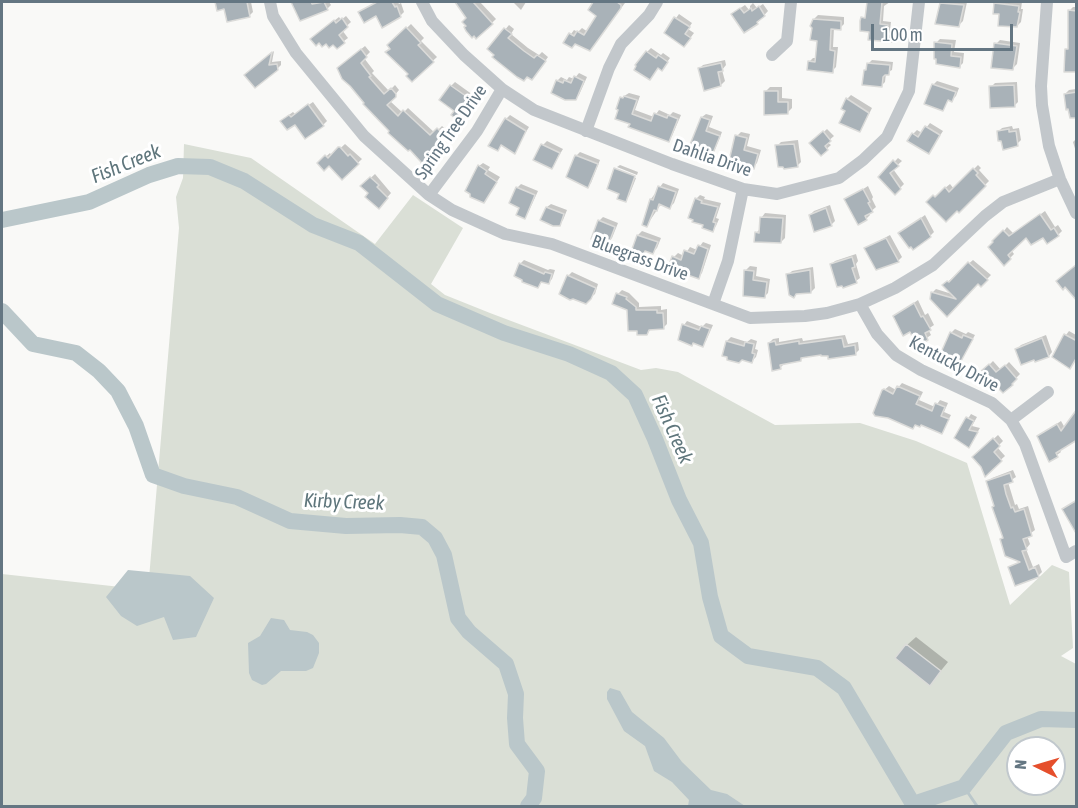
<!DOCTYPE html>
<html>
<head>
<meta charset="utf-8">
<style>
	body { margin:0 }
	#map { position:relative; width:1078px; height:808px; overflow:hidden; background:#f9f9f7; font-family:"Asap Condensed",sans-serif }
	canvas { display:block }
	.frame { position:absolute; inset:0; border:3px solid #647682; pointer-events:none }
	.north { position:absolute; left:1006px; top:736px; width:60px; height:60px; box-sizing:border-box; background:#fff; border:2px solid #c1c8cd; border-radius:50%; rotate:275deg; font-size:16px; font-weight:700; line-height:24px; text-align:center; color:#647682 }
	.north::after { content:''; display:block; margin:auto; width:21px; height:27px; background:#e54f2c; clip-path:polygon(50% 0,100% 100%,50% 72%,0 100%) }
	.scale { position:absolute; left:871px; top:24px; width:142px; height:27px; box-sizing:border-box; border:3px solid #647682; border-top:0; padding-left:8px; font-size:18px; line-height:21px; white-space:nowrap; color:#647682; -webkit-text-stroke:4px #fff; paint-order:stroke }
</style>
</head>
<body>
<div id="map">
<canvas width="1078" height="808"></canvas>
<div class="frame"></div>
<div class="north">N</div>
<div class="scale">100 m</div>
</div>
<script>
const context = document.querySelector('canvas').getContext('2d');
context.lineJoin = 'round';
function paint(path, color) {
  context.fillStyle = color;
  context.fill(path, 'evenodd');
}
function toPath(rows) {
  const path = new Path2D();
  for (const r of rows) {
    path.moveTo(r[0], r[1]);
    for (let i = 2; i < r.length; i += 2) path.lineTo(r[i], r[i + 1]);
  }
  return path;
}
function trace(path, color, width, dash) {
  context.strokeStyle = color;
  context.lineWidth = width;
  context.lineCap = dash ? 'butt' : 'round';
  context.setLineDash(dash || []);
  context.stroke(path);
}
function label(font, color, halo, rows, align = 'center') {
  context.font = font + ' "Asap Condensed",sans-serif';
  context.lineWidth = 6;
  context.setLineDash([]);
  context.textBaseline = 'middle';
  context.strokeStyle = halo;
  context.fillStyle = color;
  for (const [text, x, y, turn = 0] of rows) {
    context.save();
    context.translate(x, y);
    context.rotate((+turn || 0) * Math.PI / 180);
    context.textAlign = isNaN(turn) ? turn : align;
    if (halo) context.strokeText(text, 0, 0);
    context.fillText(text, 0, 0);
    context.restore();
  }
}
paint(toPath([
	[184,144,251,158,375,244,413,195,463,228,431,284,445,295,490,313,641,370,656,368,678,372,775,425,860,423,916,441,967,463,1010,605,1052,565,1069,572,1073,648,1061,656,1076,664,1076,806,2,806,2,574,148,590,179,228,176,197,183,178],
	[1018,748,1054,748,1054,784,1018,784]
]), '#dadfd6');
paint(toPath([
	[128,570,190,576,214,598,196,637,173,640,164,617,137,626,121,616,106,597],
	[271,618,284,620,290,630,307,632,313,635,319,643,319,653,313,668,306,671,281,671,266,684,262,685,252,680,249,673,248,643,260,636],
	[610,688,620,691,632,712,664,738,682,762,711,790,727,794,745,806,688,806,689,800,672,782,654,771,645,746,624,731,607,699,607,692]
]), '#bac7ca');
paint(toPath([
	[216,2,251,2,253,12,249,16,226,8,218,9],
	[293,2,329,2,331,5,327,9,301,19],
	[377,2,398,2,399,4,401,3,404,12,400,16,371,7],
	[457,2,480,2,496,19,477,37,467,26,468,18],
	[513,2,526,2,521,10],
	[596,2,625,3,600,36,576,42,565,42,574,30,578,32,582,28,588,32,598,16,590,9],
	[869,2,890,2,884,6,883,21,891,22,890,30,896,31,896,37,892,41,870,31,863,18,867,16],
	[943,2,967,2,963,21,959,25,941,3],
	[998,2,1022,2,1021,9,1023,9,1021,22,1017,26,1001,13,996,4],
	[753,3,757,8,763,4,768,11,758,22,744,31,736,11,745,5,750,11,750,6],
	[1073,7,1076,7,1076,39,1069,11],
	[679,14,692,23,688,29,694,33,688,41,666,32],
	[818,15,844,17,844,24,840,28,834,28,833,47,838,47,836,67,832,71,809,62,813,58,817,58,819,39,814,19],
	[346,16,351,22,342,30,348,38,344,41,337,47,326,42,319,41,316,35,339,17,341,20],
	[411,24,424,38,421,41,437,57,412,80,410,74,389,45],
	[509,25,514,29,511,34,528,48,539,55,542,52,548,57,536,74,496,55,489,49],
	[940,39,956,40,954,52,964,53,963,63,959,67,936,43],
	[1000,40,1020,43,1017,64,1013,68,996,44],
	[365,46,370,52,364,58,374,71,372,73,389,91,395,85,399,90,390,101,403,113,408,108,435,133,442,126,449,132,439,142,443,145,433,155,432,160,428,164,423,161,391,131,343,64],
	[651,48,661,55,663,53,670,58,665,65,647,52],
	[274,51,272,62,281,61,281,65,277,69,250,71],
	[725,60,726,65,722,70,725,81,721,85,699,69,703,65],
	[872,60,893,62,892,70,886,73,885,82,881,86,868,68,868,64],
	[579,73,587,77,579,95,575,99,557,81,561,77,567,80,569,77,574,79],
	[937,81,959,88,956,96,952,100,949,99,943,109,933,85],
	[455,82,473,95,471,99,473,101,463,116,456,110,451,86],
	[1017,82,1018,102,1014,106,991,87,995,83],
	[770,87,782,87,782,98,792,99,792,108,788,112,766,91],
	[1076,89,1076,116,1065,94,1069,90],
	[629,93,640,96,635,110,654,117,659,110,670,115,673,112,681,115,672,136,668,140,632,123,620,109,621,98],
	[851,95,872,108,863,126,859,130,847,110,847,99],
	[313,102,327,121,323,125,295,123,286,117,293,112,295,114],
	[706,114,713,116,709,127,722,132,714,152,711,156,691,147,702,117],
	[510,115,529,127,514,152,502,144,497,149,506,119],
	[930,123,943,131,929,152,913,134,917,130,922,133],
	[1012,126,1013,129,1019,128,1021,140,1017,144,1003,139,998,132,1002,128],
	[827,129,834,136,827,142,831,145,821,154,812,143],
	[741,132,750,134,747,146,761,150,757,163,753,167,733,160,737,136],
	[1076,139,1076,152,1073,142],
	[798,140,801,162,797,166,777,146,781,142],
	[547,141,563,149,552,167,543,145],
	[345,144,362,159,342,178,329,164,319,163,330,153,332,156],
	[580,152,600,160,591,183,588,186,576,156],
	[898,158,902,161,893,169,904,184,895,193,880,177],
	[483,163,490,167,488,170,500,177,484,201,479,166],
	[620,165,638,172,637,175,617,167],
	[978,165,981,168,979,170,989,181,959,211,928,202,950,184,954,189],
	[616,170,636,178,629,196,625,200,621,193],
	[375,174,391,193,379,207,370,193,362,186],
	[663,183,679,189,674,203,670,207,661,204,647,225,651,199],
	[521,184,538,191,528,213,525,217,517,188],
	[868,186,873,197,872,199,876,207,869,213,870,215,866,219,846,200],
	[700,195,705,197,704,199,721,203,716,218,719,219,716,226,712,230,705,224,696,199],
	[551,204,567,210,563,220,559,224,547,207],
	[830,205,835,221,831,225,810,215,814,211],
	[1045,211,1055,227,1058,225,1062,231,1058,235,1026,236,1011,250,1014,254,1004,264,1004,231,1007,227,1014,234],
	[765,213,786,215,785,238,781,242,756,233,761,228,762,217],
	[925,215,934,232,930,236,904,230],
	[603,217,618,223,612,238,608,242,599,221],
	[642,231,661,238,657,248,653,252,647,250,642,255,633,251,638,235],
	[890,235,902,257,898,261,866,248],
	[703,242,711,245,702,273,698,277,674,257,678,253,684,256,690,247,697,250],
	[856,254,858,261,856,264,860,278,856,281,831,265,835,261],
	[524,260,548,270,550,269,555,270,552,279,548,283,542,282,538,286,520,264],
	[973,260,991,275,981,285,978,282,947,315,932,293,936,289,952,294,944,285],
	[750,266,757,267,756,276,770,279,768,293,764,297,746,270],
	[813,267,815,288,811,292,798,293,794,296,788,275,792,271],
	[572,272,598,284,595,294,590,298,568,276],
	[622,290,629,293,639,303,639,307,661,306,661,310,667,309,667,324,663,328,651,329,647,334,618,294],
	[918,300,925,315,928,313,934,325,928,329,931,335,918,344,911,330,895,316],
	[687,321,702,327,706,323,713,325,706,341,703,345,684,325],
	[955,329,966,334,968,332,975,335,960,362,951,333],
	[1069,331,1076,335,1076,358,1070,367,1066,335],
	[845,335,848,344,858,342,859,350,855,354,804,356,801,360,784,364,780,368,769,343,773,339,779,338,779,342,802,338,803,341],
	[1046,335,1052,352,1049,356,1035,358,1017,349,1021,345],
	[731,337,747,342,751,339,757,341,755,349,758,350,756,357,752,361,724,355,727,341],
	[993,361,1001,370,1009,362,1020,374,1015,379,983,371],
	[902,383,923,392,919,400,935,407,940,400,948,403,944,412,951,415,942,432,922,424,916,424,913,427,883,391,889,386,896,390],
	[971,414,977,417,972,426,980,428,969,446,956,437],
	[1061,421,1065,428,1059,449,1061,452,1050,460,1038,436],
	[998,435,1003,441,997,447,1005,456,985,474,983,466,974,457],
	[1013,470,1016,477,1008,482,1015,505,1017,504,1019,509,1028,506,1035,530,1027,536,1030,544,1026,549,1033,567,1039,564,1042,572,1038,576,1010,568,1020,561,1002,539,1004,537,988,482,992,478],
	[916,637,948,662,930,684,907,645]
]), '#0003');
trace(toPath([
	[964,787,977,806]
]), '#bac7ca', 3);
trace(toPath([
	[2,220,89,202,149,175,178,166,210,167,244,181,313,225,359,243,437,304,504,333,569,354,611,373,635,395,655,439,679,500,701,543,710,597,721,636,748,656,817,668,844,688,913,804,964,787,1006,733,1041,719,1076,720],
	[2,311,33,344,76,353,99,371,118,391,136,426,153,475,184,486,237,497,290,521,346,526,400,525,422,527,435,538,444,555,458,618,469,632,506,664,516,694,515,718,517,744,537,771,534,798,528,806]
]), '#bac7ca', 16);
const building = toPath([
	[215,2,247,2,250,17,227,22,224,9,217,11,215,2],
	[291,2,311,2,312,4,324,2,328,10,300,21,291,2],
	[377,2,392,2,395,7,397,6,401,17,382,28,376,16,364,23,358,12,377,2],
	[455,2,473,2,493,24,476,39,474,36,472,38,466,31,464,27,466,26,462,22,466,18,455,2],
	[593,2,617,2,621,5,621,8,590,51,575,44,572,48,563,43,569,33,574,36,577,31,584,35,596,16,588,10,593,2],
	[867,2,882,2,880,24,888,25,887,34,893,34,892,42,868,40,869,32,860,31,860,21,861,17,865,18,867,2],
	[940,3,964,5,959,27,935,24,940,3],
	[994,3,1019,6,1018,12,1020,12,1017,27,998,26,999,14,993,14,994,3],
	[759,6,765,16,757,22,758,24,744,33,731,14,740,8,744,13,751,8,752,11,759,6],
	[1068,10,1077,11,1077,72,1064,72,1065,49,1068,49,1068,10],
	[674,17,690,27,685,34,691,38,684,47,664,33,674,17],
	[342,18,348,27,339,35,345,43,337,49,333,45,329,48,326,44,322,47,319,43,316,46,310,39,334,20,336,23,342,18],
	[813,19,841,21,841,30,831,29,830,50,835,51,833,73,807,70,808,61,815,62,817,41,810,40,812,28,810,26,813,19],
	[406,27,421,43,418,45,434,62,412,82,406,76,408,74,385,52,390,49,387,45,406,27],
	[504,28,512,34,508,38,524,51,534,58,537,55,546,61,532,80,527,77,524,81,517,77,492,57,494,55,487,49,504,28],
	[934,42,952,44,951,56,961,57,960,68,936,64,936,59,934,59,934,42],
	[994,43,1017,46,1013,70,991,68,994,43],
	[361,49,367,57,361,63,371,76,369,77,384,94,391,88,396,94,396,97,387,105,398,116,403,110,430,135,437,128,446,137,437,146,440,150,429,161,429,165,421,165,421,162,410,150,408,151,388,133,389,131,363,104,364,103,350,86,342,79,337,68,361,49],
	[646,51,656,58,658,55,668,62,662,71,658,68,650,80,634,70,636,66,635,65,646,51],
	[272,52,269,65,277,64,278,70,255,88,244,75,272,52],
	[721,63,723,71,718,72,721,86,704,91,698,68,721,63],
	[867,63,890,65,889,75,885,75,883,77,882,87,862,85,864,70,866,70,867,63],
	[574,76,584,81,576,100,565,100,551,93,556,80,563,83,564,80,571,83,574,76],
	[932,84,956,92,952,102,948,100,943,111,924,104,932,84],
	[450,85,470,99,468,103,471,106,459,121,451,115,454,111,439,100,450,85],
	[1014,85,1015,107,990,108,989,86,1014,85],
	[764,91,778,91,778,102,788,102,788,114,764,115,764,91],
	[1077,92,1077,118,1070,118,1068,109,1066,110,1064,94,1077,92],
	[624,96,637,100,632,114,651,121,654,113,667,118,668,115,678,119,669,142,628,127,630,124,615,119,618,110,616,109,620,97,623,98,624,96],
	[846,98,869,113,860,132,839,123,845,111,841,109,846,98],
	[308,104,324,126,305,139,295,125,287,130,280,121,289,115,291,117,308,104],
	[701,117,710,120,706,131,720,136,711,158,689,147,701,117],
	[505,118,526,131,515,154,501,145,498,151,488,146,505,118],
	[925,126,940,135,929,154,907,141,912,133,918,137,925,126],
	[1009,129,1009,132,1016,131,1018,146,1003,150,1001,141,998,141,997,131,1009,129],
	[823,131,831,141,825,146,828,150,821,156,809,143,823,131],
	[735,135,747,138,744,150,758,154,754,169,730,165,731,161,729,161,735,135],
	[541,144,560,153,552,169,533,160,541,144],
	[794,144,798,167,784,169,783,167,778,167,775,145,794,144],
	[338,147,340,147,348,156,350,154,359,164,342,180,329,166,324,171,317,163,325,155,328,158,338,147],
	[575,155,598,164,588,188,566,177,575,155],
	[893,160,899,166,890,173,901,189,895,195,878,177,893,160],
	[478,165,487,171,485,174,497,182,484,203,470,197,470,194,465,191,478,165],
	[614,168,635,176,626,202,617,199,619,194,607,189,614,168],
	[973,168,978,173,976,175,986,186,959,213,957,211,946,222,926,202,933,195,935,197,945,187,949,192,973,168],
	[370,177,379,185,377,187,388,198,379,209,365,197,368,193,360,186,370,177],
	[658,186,676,192,670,209,659,204,657,211,654,210,647,227,642,225,650,199,653,200,658,186],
	[516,187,535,195,525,219,516,215,519,208,509,203,516,187],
	[863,189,870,202,868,203,873,212,865,216,867,220,858,225,844,199,863,189],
	[695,198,702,201,701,203,718,207,713,222,716,223,713,232,702,228,703,225,692,222,693,220,688,218,695,198],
	[546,207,564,214,560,226,553,226,540,220,546,207],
	[826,208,832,226,814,232,809,215,826,208],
	[1040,214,1051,230,1054,228,1059,236,1047,244,1043,238,1031,245,1026,238,1008,255,1011,259,1004,266,988,247,993,242,992,241,1003,230,1009,236,1040,214],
	[760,217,783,218,781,243,754,242,755,232,759,233,760,217],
	[921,218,931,237,913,250,911,247,909,248,898,233,921,218],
	[598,220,615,227,609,243,591,239,598,220],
	[637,235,658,242,653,254,645,251,643,257,639,255,631,260,633,253,631,252,637,235],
	[886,238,899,262,876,270,864,248,886,238],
	[698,245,708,249,699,279,668,268,672,256,681,260,684,250,694,254,698,245],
	[852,257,855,267,852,268,857,283,843,288,842,286,837,287,830,264,852,257],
	[968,262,988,280,981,287,978,284,947,317,930,299,931,292,956,299,942,285,947,281,949,282,968,262],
	[519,263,544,274,545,272,552,274,549,284,541,282,538,288,522,282,522,280,514,276,519,263],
	[1077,264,1077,301,1065,287,1063,290,1056,281,1077,264],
	[744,270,754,271,753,280,767,282,765,298,743,296,744,270],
	[810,270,811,293,796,294,794,298,789,295,786,274,810,270],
	[567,275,596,288,591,299,586,304,573,299,570,300,559,294,567,275],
	[616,293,627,297,626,299,636,307,636,310,657,310,657,313,663,313,664,329,649,330,647,335,637,335,637,331,628,331,627,310,612,304,616,293],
	[914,303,921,317,923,316,931,330,925,333,928,340,917,346,910,332,903,336,893,316,914,303],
	[682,324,699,330,701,326,710,329,703,347,693,343,692,346,678,340,682,324],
	[950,332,962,338,963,335,973,339,960,363,939,357,950,332],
	[1064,334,1077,341,1077,357,1070,369,1052,357,1064,334],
	[842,338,844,347,855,345,856,355,828,359,828,356,821,356,821,355,801,358,801,361,780,365,781,369,772,371,768,343,775,341,776,345,799,341,799,344,842,338],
	[1042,338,1049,357,1035,362,1034,360,1021,365,1015,349,1042,338],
	[726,341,744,346,745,342,754,344,752,353,755,354,752,363,742,360,739,363,727,360,727,357,722,356,726,341],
	[989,364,996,372,1005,365,1017,379,1012,384,1013,385,1003,393,981,371,989,364],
	[897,386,920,396,916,404,932,411,935,403,945,407,941,416,949,419,942,434,921,425,920,427,915,425,913,429,888,418,875,416,873,413,882,390,884,389,893,394,897,386],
	[1077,409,1077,440,1056,453,1058,457,1049,462,1037,436,1057,424,1061,431,1077,409],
	[966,417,974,421,969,430,978,432,969,448,954,438,966,417],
	[993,438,1000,446,994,452,1002,461,985,477,981,467,972,457,993,438],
	[1010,473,1013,482,1004,485,1006,494,1011,508,1013,507,1015,512,1024,509,1032,536,1023,539,1027,550,1022,551,1029,570,1035,567,1039,577,1015,586,1008,567,1020,562,1005,556,1000,539,1003,538,992,507,994,506,986,481,1010,473],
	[1077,500,1077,535,1062,509,1077,500],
	[906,644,941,671,930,686,895,658,906,644]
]);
paint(building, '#a9b2b8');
trace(building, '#dbdbd9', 1.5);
trace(toPath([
	[270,2,273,16,296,53,364,136,429,195,452,210,505,234,552,244,750,318,805,316,827,313,860,304,895,288,933,265,985,216,1003,202,1060,179],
	[422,2,432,21,464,55,502,89,534,110,672,164,743,189,777,194,839,178,863,160,887,137,909,91,919,2],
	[1047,2,1041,86,1042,105,1049,146,1060,179,1076,213],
	[772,55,787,41,791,2],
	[586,131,609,68,621,44,649,15,657,2],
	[429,195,477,131,502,89],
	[713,304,728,261,743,189],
	[860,304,877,334,896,355,921,370,992,403,1011,420,1025,444,1066,557,1076,551],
	[1011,420,1048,392]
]), '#c2c7cb', 12);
label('18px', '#647682', '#fff', [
	["Spring Tree Drive",451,132,-55],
	["Dahlia Drive",712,158,19],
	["Bluegrass Drive",640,258,20],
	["Kentucky Drive",954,364,28]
]);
label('italic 20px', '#5f767c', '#fff', [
	["Fish Creek",126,164,-22],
	["Fish Creek",672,429,66],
	["Kirby Creek",344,502,2]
]);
</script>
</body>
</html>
